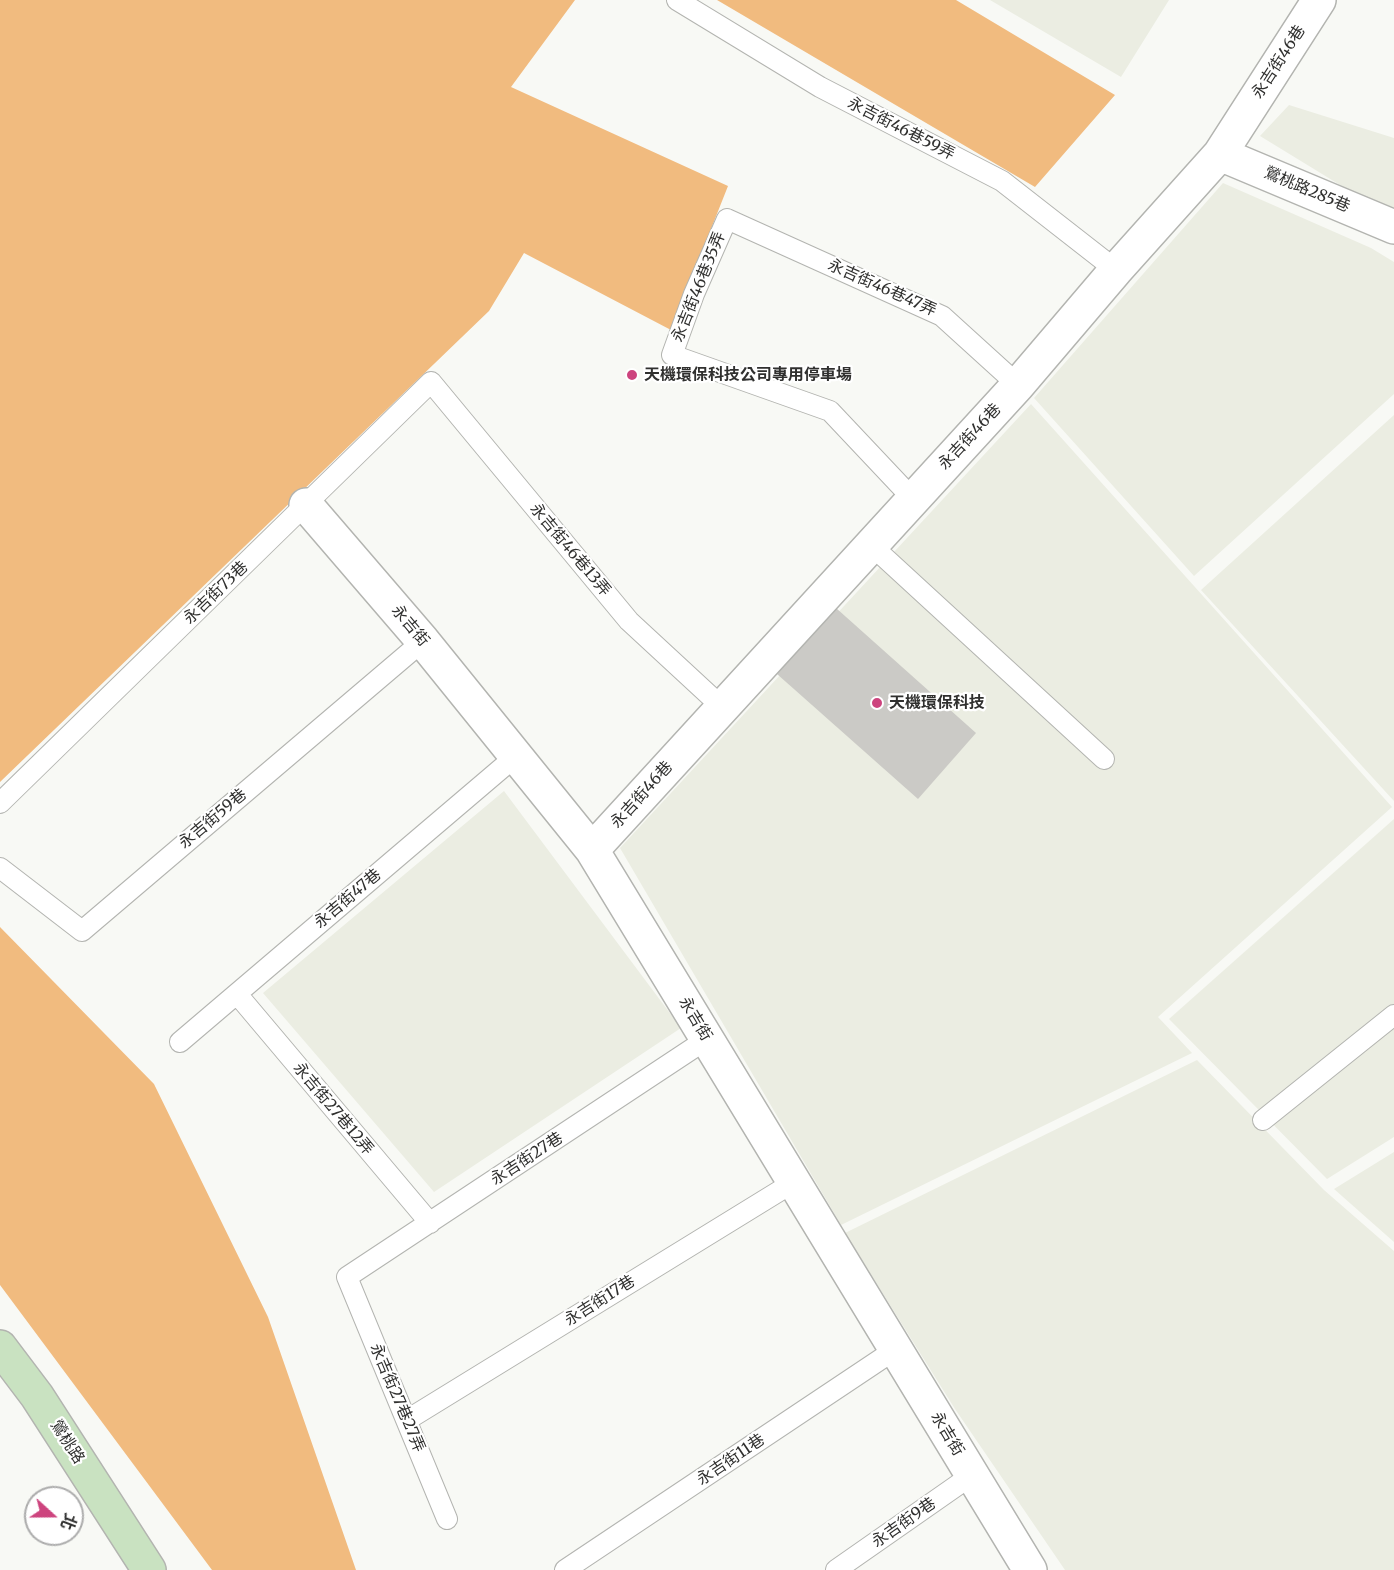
<!DOCTYPE html>
<html>
<head>
<meta charset="utf-8">
<style>
	body { margin:0 }
	#map { position:relative; width:1394px; height:1570px; overflow:hidden; background:#f8f9f5; font-family:Merriweather,"Noto Sans TC",serif }
	canvas { display:block }
	.north { position:absolute; left:24px; top:1486px; width:60px; height:60px; box-sizing:border-box; background:#fff; border:2px solid #acacac; border-radius:50%; rotate:111deg; font-size:16px; font-weight:700; line-height:24px; text-align:center; color:#30302f }
	.north::after { content:''; display:block; margin:auto; width:21px; height:27px; background:#cd447e; clip-path:polygon(50% 0,100% 100%,50% 72%,0 100%) }
</style>
</head>
<body>
<div id="map">
<canvas width="1394" height="1570"></canvas>
<div class="north">北</div>
</div>
<script>
const context = document.querySelector('canvas').getContext('2d');
context.lineJoin = 'round';
function paint(path, color) {
  context.fillStyle = color;
  context.fill(path, 'evenodd');
}
function toPath(rows) {
  const path = new Path2D();
  for (const r of rows) {
    path.moveTo(r[0], r[1]);
    for (let i = 2; i < r.length; i += 2) path.lineTo(r[i], r[i + 1]);
  }
  return path;
}
function trace(path, color, width, dash) {
  context.strokeStyle = color;
  context.lineWidth = width;
  context.lineCap = dash ? 'butt' : 'round';
  context.setLineDash(dash || []);
  context.stroke(path);
}
function label(font, color, halo, rows, align = 'center') {
  context.font = font + ' Merriweather,"Noto Sans TC",serif';
  context.lineWidth = 4.5;
  context.setLineDash([]);
  context.textBaseline = 'middle';
  context.strokeStyle = halo;
  context.fillStyle = color;
  for (const [text, x, y, turn = 0] of rows) {
    context.save();
    context.translate(x, y);
    context.rotate((+turn || 0) * Math.PI / 180);
    context.textAlign = isNaN(turn) ? turn : align;
    if (halo) context.strokeText(text, 0, 0);
    context.fillText(text, 0, 0);
    context.restore();
  }
}
paint(toPath([
	[990,0,1169,0,1121,77],
	[1289,105,1394,138,1394,218,1260,136],
	[1223,183,1371,248,1394,262,1394,394,1194,576,1034,398],
	[1031,404,1392,807,1158,1017,1192,1053,841,1225,620,848],
	[1394,415,1394,801,1201,590],
	[504,791,681,1028,434,1192,263,993],
	[1394,819,1394,1137,1327,1179,1169,1019],
	[1197,1060,1324,1190,1394,1251,1394,1570,1065,1570,955,1409,845,1233],
	[1394,1152,1394,1242,1334,1189]
]), '#ebede2');
paint(toPath([
	[0,0,575,0,511,87,728,186,671,330,524,253,489,311,0,782],
	[717,0,956,0,1115,95,1035,187],
	[0,927,154,1084,268,1317,356,1570,212,1570,0,1285]
]), '#f1bb7f');
paint(toPath([
	[836,608,976,733,918,799,777,674]
]), '#cbcac6');
const lane = toPath([
	[677,0,820,87,1002,181,1116,270],
	[913,499,830,411,672,355,694,294,727,219,942,316,1018,385],
	[871,545,1104,759],
	[0,803,431,382,629,621,722,707],
	[0,868,82,931,423,641],
	[237,994,430,1223],
	[180,1042,516,756],
	[1263,1120,1394,1015],
	[407,1420,794,1182],
	[447,1519,347,1277,707,1039],
	[565,1570,896,1349],
	[836,1570,972,1475]
]);
const street = toPath([
	[1220,154,1394,227],
	[306,505,423,641,592,850,1030,1570],
	[592,850,1018,385,1116,270,1220,154,1319,0]
]);
const secondary = toPath([
	[0,1347,37,1396,149,1570]
]);
trace(lane, '#b3b4b0', 22);
trace(street, '#b3b4b0', 36);
trace(secondary, '#b3b4b0', 36);
trace(lane, '#fff', 20);
trace(street, '#fff', 33);
trace(secondary, '#c9e2c1', 33);
for (const [x, y, r, color] of [
	[632,375,6,"#cd447e"],
	[877,703,6,"#cd447e"]
]) {
  const dot = new Path2D();
  dot.arc(x, y, r, 0, 2 * Math.PI);
  context.fillStyle = color;
  context.fill(dot);
  trace(dot, '#fff', 2);
}
label('16px', '#30302f', '#fff', [
	["永吉街46巷",1279,62,-57],
	["永吉街46巷59弄",901,129,27],
	["鶯桃路285巷",1307,190,23],
	["永吉街46巷35弄",699,287,-68],
	["永吉街46巷47弄",882,288,24],
	["永吉街46巷",970,437,-47],
	["永吉街46巷13弄",570,550,50],
	["永吉街73巷",216,593,-44],
	["永吉街",410,626,50],
	["永吉街46巷",642,795,-48],
	["永吉街59巷",213,819,-40],
	["永吉街47巷",348,899,-40],
	["永吉街",695,1019,59],
	["永吉街27巷12弄",333,1109,50],
	["永吉街27巷",527,1159,-33],
	["永吉街17巷",600,1301,-32],
	["永吉街27巷27弄",397,1398,67],
	["永吉街",947,1434,59],
	["鶯桃路",67,1442,57],
	["永吉街11巷",731,1460,-34],
	["永吉街9巷",904,1523,-35]
]);
label('bold 16px', '#30302f', '#fff', [
	["天機環保科技公司專用停車場",644,375],
	["天機環保科技",889,703]
], 'left');
</script>
</body>
</html>
